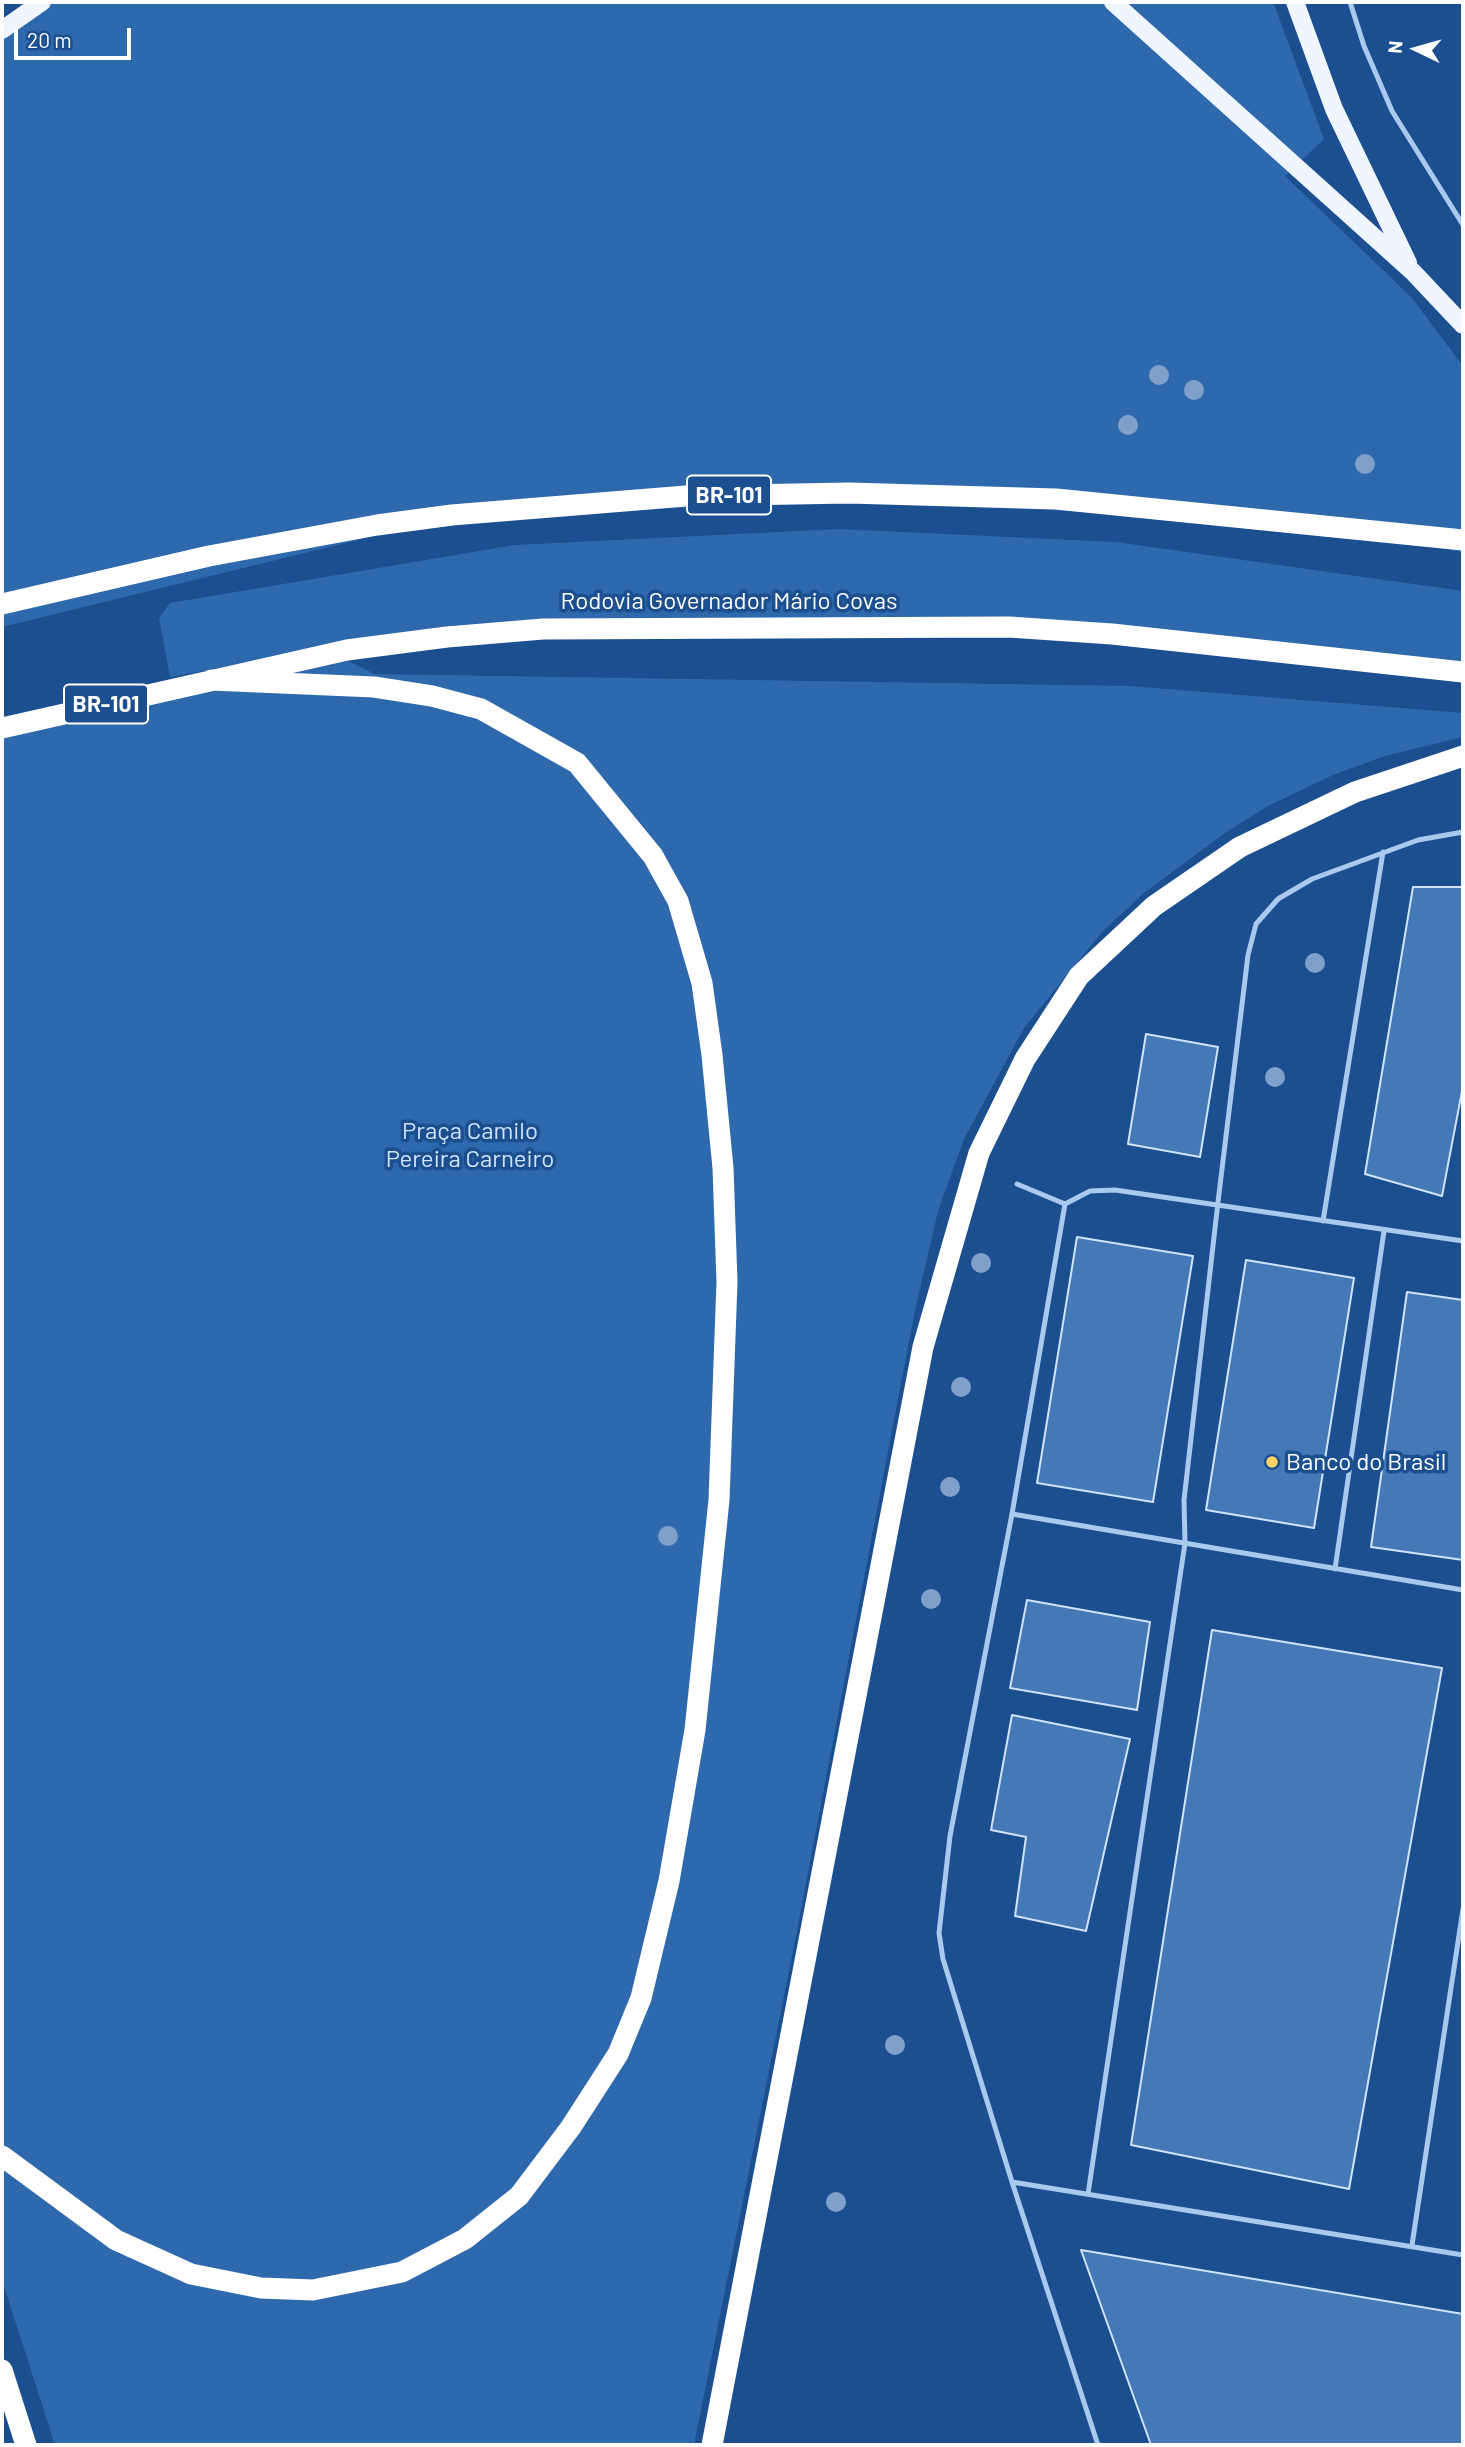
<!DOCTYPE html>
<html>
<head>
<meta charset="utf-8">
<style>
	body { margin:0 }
	#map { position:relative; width:1465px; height:2447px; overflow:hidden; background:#1b4f8f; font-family:Barlow,sans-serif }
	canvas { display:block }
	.frame { position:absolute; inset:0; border:4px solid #fff; pointer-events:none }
	.north { position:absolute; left:1381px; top:14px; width:70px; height:70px; -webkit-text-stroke:5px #1b4f8f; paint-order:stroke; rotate:275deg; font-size:19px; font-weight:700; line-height:28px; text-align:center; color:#fff }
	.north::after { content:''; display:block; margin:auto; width:24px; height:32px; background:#fff; clip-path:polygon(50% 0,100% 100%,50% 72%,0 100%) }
	.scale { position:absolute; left:14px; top:28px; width:117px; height:32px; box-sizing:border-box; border:4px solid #fff; border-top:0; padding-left:9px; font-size:21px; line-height:24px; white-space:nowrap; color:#fff; -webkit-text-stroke:5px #1b4f8f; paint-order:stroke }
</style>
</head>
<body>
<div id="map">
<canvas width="1465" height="2447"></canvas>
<div class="frame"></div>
<div class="north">N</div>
<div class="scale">20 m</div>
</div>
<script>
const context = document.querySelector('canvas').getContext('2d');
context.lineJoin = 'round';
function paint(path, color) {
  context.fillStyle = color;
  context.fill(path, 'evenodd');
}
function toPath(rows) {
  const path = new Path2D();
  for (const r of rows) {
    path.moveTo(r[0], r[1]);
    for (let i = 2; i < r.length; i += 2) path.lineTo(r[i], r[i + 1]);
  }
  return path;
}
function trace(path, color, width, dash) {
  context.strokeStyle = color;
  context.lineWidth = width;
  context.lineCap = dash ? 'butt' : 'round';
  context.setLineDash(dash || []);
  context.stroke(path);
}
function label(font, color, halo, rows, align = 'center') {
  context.font = font + ' Barlow,sans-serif';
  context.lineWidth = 7;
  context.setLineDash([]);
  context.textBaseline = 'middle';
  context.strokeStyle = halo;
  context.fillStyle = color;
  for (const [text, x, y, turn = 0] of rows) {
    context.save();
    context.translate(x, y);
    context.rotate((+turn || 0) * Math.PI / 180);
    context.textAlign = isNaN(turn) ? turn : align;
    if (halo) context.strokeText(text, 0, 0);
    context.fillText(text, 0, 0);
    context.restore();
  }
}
paint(toPath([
	[51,2,1273,2,1324,139,1285,176,1412,298,1463,366,1463,552,1341,531,1241,519,847,501,452,517,2,627,2,37],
	[839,529,1116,542,1463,591,1463,665,995,619,378,639,170,677,159,618,170,603,515,545],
	[326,650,375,674,1130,686,1463,713,1463,737,1385,756,1333,775,1268,806,1225,833,1144,893,1102,932,1024,1028,964,1139,938,1211,914,1315,796,1936,694,2445,55,2445,2,2280,2,728]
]), '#2e69ad');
const building = toPath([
	[1413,887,1463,887,1463,1086,1442,1196,1365,1174,1413,887],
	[1146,1034,1218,1047,1200,1157,1128,1144,1146,1034],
	[1077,1237,1193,1256,1153,1502,1037,1483,1077,1237],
	[1246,1260,1354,1278,1314,1528,1206,1510,1246,1260],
	[1407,1292,1463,1300,1463,1560,1371,1547,1407,1292],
	[1027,1600,1150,1622,1137,1710,1010,1688,1027,1600],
	[1212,1630,1442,1668,1349,2189,1131,2145,1212,1630],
	[1012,1715,1130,1739,1086,1931,1015,1916,1026,1837,991,1830,1012,1715],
	[1081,2250,1463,2314,1463,2445,1151,2445,1081,2250]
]);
paint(building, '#4478b7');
trace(building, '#cfe3fa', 2);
trace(toPath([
	[1350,2,1364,46,1392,111,1463,225],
	[1017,1184,1065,1204],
	[1065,1204,1012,1514,950,1836,939,1933,943,1959,1012,2182,1098,2445],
	[1065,1204,1090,1191,1115,1190,1463,1241],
	[1323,1221,1383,852],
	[1012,1514,1463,1590],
	[1335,1569,1384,1231],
	[1012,2182,1463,2255],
	[1088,2194,1185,1543,1184,1500,1218,1202,1248,955,1256,924,1278,899,1312,879,1418,840,1463,832],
	[1412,2245,1463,1909]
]), '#a9c9ee', 5);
trace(toPath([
	[1113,2,1413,272,1463,325],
	[1295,2,1334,109,1408,263],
	[2,30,42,2]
]), '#f0f6ff', 18);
trace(toPath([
	[2,604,209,556,377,525,452,515,686,496,849,493,1056,499,1463,540],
	[2,728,347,650,447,637,543,629,1009,627,1112,634,1463,672],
	[2,2156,116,2240,191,2274,261,2288,313,2290,402,2272,465,2239,519,2196,571,2127,618,2054,641,1998,669,1881,695,1730,719,1500,727,1282,723,1168,712,1055,702,983,678,901,653,856,577,763,481,709,432,696,374,687,211,680],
	[2,2370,26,2445],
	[712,2445,923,1347,979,1153,1025,1059,1079,976,1154,906,1240,847,1355,792,1463,756]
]), '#fff', 21);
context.fillStyle = '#7ea0ca';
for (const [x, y] of [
	[1159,375],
	[1194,390],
	[1128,425],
	[1365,464],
	[1315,963],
	[1275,1077],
	[981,1263],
	[961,1387],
	[950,1487],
	[668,1536],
	[931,1599],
	[895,2045],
	[836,2202]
]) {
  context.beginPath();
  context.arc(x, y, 10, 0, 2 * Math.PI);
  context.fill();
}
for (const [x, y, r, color] of [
	[1272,1462,7,"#ffd166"]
]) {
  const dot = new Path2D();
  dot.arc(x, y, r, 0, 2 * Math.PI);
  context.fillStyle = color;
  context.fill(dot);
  trace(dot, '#1b4f8f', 2.5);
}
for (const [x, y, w] of [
	[729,495,84],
	[106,704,84]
]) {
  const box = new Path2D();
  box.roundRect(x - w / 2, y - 19.5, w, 39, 5);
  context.fillStyle = '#1b4f8f';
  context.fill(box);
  trace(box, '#fff', 2);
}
label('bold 23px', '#fff', null, [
	["BR-101",729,495],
	["BR-101",106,704]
]);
label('24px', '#fff', '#1b4f8f', [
	["Rodovia Governador Mário Covas",729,601]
]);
label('24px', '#cfe3fa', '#1b4f8f', [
	["Praça Camilo",470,1131],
	["Pereira Carneiro",470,1159]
]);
label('24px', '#fff', '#1b4f8f', [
	["Banco do Brasil",1286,1462]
], 'left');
</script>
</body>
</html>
